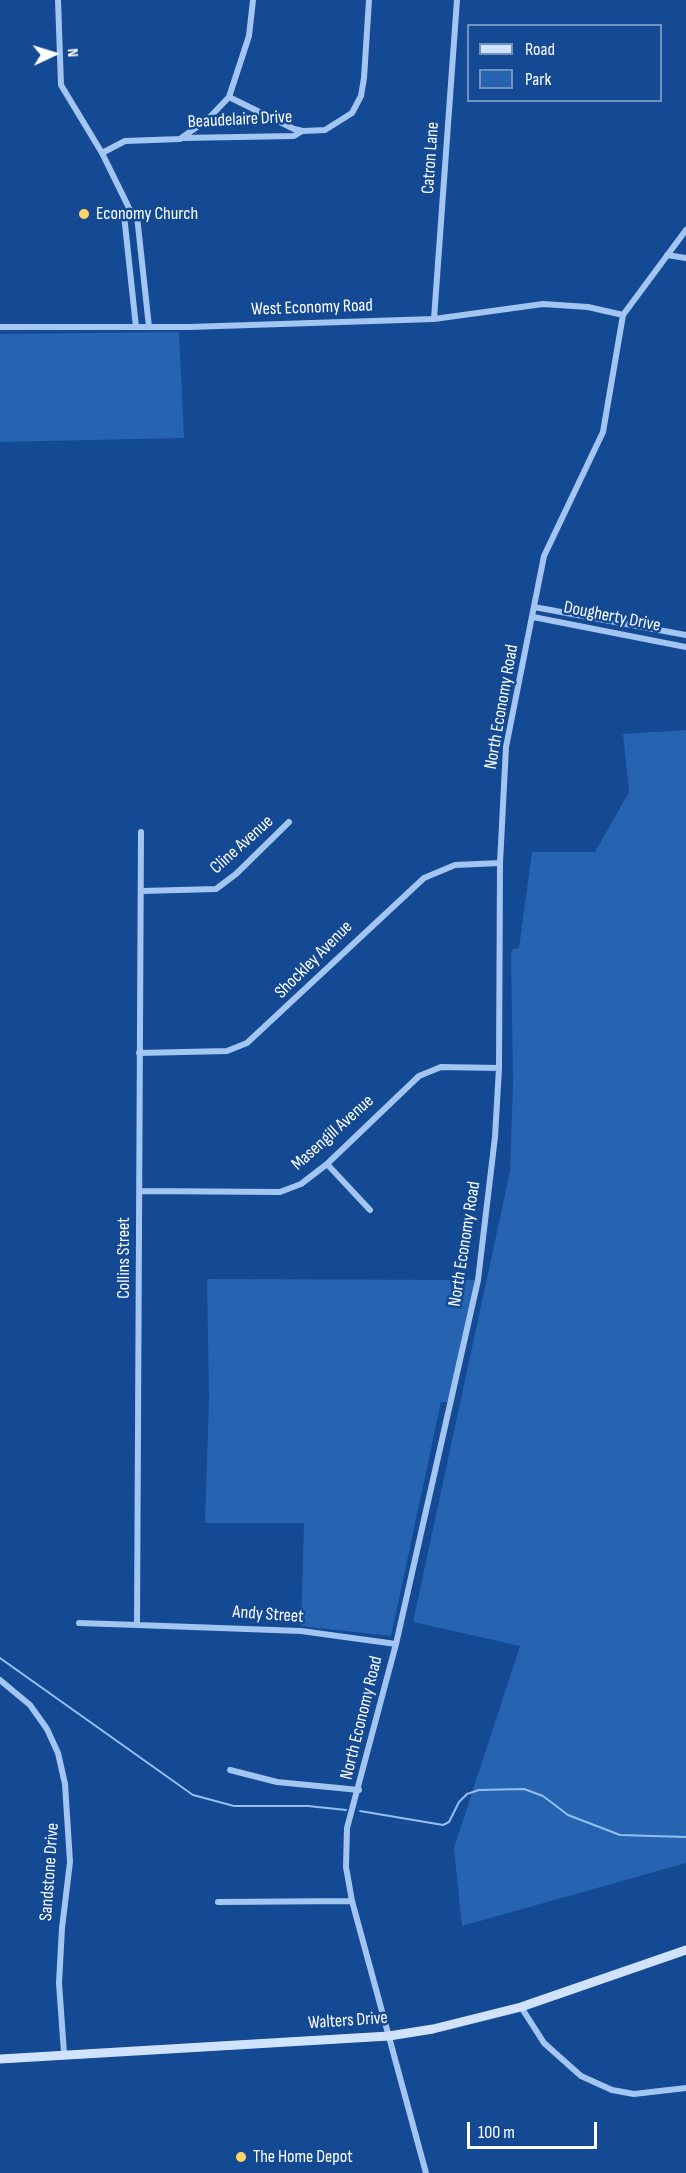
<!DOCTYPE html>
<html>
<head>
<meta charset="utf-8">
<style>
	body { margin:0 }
	#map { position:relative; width:686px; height:2173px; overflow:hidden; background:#144993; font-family:"Sofia Sans Condensed",sans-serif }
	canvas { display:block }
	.legend { position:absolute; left:467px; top:24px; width:195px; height:78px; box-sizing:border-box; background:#144993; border:2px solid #7292be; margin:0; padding:8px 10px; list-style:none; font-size:18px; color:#fff }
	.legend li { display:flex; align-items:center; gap:12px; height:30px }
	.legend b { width:30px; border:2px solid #7292be }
	.north { position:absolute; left:24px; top:24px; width:60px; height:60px; -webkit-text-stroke:4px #144993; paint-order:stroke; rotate:86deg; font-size:16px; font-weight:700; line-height:24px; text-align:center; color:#fff }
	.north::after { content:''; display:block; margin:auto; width:21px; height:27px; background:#fff; clip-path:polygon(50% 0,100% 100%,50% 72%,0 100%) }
	.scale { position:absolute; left:467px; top:2122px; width:130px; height:27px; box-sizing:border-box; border:3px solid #fff; border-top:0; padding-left:8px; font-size:18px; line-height:21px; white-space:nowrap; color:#fff; -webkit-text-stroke:4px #144993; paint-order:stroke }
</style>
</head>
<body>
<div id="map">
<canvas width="686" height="2173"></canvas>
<ul class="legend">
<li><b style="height:8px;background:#d1e3fc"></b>Road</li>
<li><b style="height:16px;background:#2663b1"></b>Park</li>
</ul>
<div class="north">N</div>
<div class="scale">100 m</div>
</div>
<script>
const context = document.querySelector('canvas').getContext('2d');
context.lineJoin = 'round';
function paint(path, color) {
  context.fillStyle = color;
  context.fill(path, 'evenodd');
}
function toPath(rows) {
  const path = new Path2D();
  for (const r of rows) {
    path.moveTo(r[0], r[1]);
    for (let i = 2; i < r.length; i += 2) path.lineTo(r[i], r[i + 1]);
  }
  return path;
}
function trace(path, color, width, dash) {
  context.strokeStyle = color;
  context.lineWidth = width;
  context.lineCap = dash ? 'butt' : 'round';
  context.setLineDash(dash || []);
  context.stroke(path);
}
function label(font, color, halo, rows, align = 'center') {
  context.font = font + ' "Sofia Sans Condensed",sans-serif';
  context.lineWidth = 5;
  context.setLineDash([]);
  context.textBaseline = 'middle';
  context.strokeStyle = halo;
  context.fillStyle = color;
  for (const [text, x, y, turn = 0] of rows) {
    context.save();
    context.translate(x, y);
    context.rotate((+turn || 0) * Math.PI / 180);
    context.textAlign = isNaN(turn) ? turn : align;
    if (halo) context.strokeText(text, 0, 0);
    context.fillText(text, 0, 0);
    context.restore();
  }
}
paint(toPath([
	[179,332,184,438,0,442,0,334],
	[686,730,686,1863,462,1926,454,1848,520,1646,413,1622,510,1171,513,1084,511,952,513,949,519,948,532,852,595,852,629,792,623,734],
	[207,1279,478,1280,450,1402,441,1402,391,1636,301,1626,304,1523,205,1523,209,1398]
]), '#2663b1');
trace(toPath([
	[0,1658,193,1795,234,1806,308,1806,346,1810],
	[360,1811,443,1825,449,1822,459,1802,467,1794,479,1790,524,1789,543,1796,568,1815,620,1835,686,1837]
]), '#94bff4', 2);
trace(toPath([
	[58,0,61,85,102,153,130,210,137,216,149,327],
	[229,97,294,129,303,131,325,130,352,113,361,96,364,78,369,0],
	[182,138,294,136,302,131],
	[102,153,125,141,180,139,208,119,229,97,249,36,253,0],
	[130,210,124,215,136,327],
	[667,255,686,258],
	[434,319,457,0],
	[0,327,189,327,434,319,543,304,588,307,623,315],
	[534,607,686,635],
	[533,617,686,647],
	[142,891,216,889,236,874,289,822],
	[139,1053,227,1051,247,1043,424,878,455,865,500,863],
	[327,1164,370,1210],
	[140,1191,280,1192,301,1184,327,1164,419,1076,441,1067,499,1068],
	[79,1623,137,1625,141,832],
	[137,1625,301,1631,396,1644],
	[0,1680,30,1705,47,1729,58,1753,65,1784,70,1862,62,1928,59,1983,64,2053],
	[230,1770,277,1782,359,1790],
	[218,1902,352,1901],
	[521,2007,544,2043,581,2076,612,2090,634,2094,686,2088],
	[426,2173,352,1901,346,1867,347,1828,396,1644,478,1280,495,1137,499,1068,500,863,506,747,544,556,603,432,623,315,686,230]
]), '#a2c5f1', 6);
trace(toPath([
	[0,2059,389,2036,433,2029,521,2007,686,1950]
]), '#d1e3fc', 9);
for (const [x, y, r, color] of [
	[84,214,6,"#ffd563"],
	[241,2157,6,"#ffd563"]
]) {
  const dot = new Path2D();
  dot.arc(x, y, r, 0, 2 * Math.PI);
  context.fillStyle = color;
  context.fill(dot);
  trace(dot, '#144993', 2);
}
label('18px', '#fff', '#144993', [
	["Beaudelaire Drive",240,120,-3],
	["Catron Lane",431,158,-86],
	["West Economy Road",312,308,-2],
	["Dougherty Drive",612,617,11],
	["North Economy Road",502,707,-80],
	["Cline Avenue",242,845,-42],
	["Shockley Avenue",314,960,-45],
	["Masengill Avenue",333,1133,-42],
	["North Economy Road",465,1244,-81],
	["Collins Street",124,1258,-90],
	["Andy Street",268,1615,4],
	["North Economy Road",362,1718,-76],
	["Sandstone Drive",50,1872,-86],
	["Walters Drive",348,2021,-4]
]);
label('18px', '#fff', '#144993', [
	["Economy Church",96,214],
	["The Home Depot",253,2157]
], 'left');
</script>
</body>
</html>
